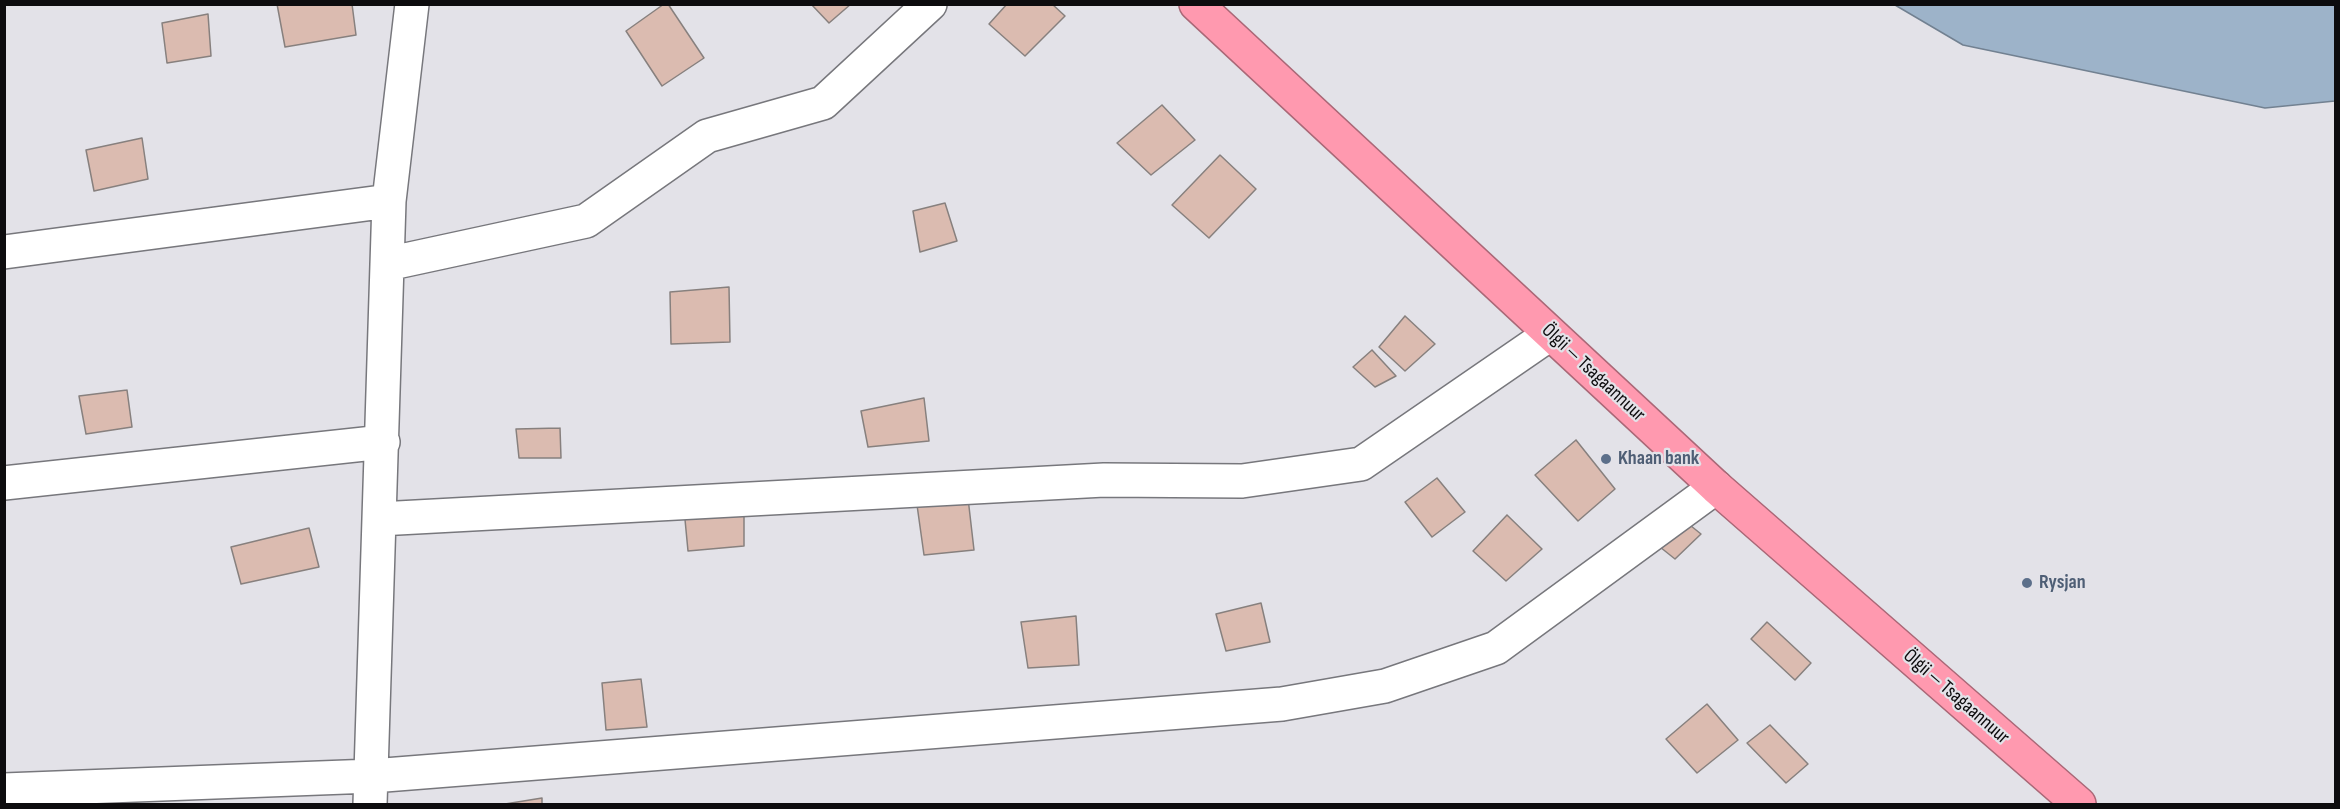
<!DOCTYPE html>
<html>
<head>
<meta charset="utf-8">
<style>
	body { margin:0 }
	#map { position:relative; width:2340px; height:809px; overflow:hidden; background:#e3e2e8; font-family:"Sofia Sans Condensed",sans-serif }
	canvas { display:block }
	.frame { position:absolute; inset:0; border:6px solid #0d0c0e; pointer-events:none }
</style>
</head>
<body>
<div id="map">
<canvas width="2340" height="809"></canvas>
<div class="frame"></div>
</div>
<script>
const context = document.querySelector('canvas').getContext('2d');
context.lineJoin = 'round';
function paint(path, color) {
  context.fillStyle = color;
  context.fill(path, 'evenodd');
}
function toPath(rows) {
  const path = new Path2D();
  for (const r of rows) {
    path.moveTo(r[0], r[1]);
    for (let i = 2; i < r.length; i += 2) path.lineTo(r[i], r[i + 1]);
  }
  return path;
}
function trace(path, color, width, dash) {
  context.strokeStyle = color;
  context.lineWidth = width;
  context.lineCap = dash ? 'butt' : 'round';
  context.setLineDash(dash || []);
  context.stroke(path);
}
function label(font, color, halo, rows, align = 'center') {
  context.font = font + ' "Sofia Sans Condensed",sans-serif';
  context.lineWidth = 4.5;
  context.setLineDash([]);
  context.textBaseline = 'middle';
  context.strokeStyle = halo;
  context.fillStyle = color;
  for (const [text, x, y, turn = 0] of rows) {
    context.save();
    context.translate(x, y);
    context.rotate((+turn || 0) * Math.PI / 180);
    context.textAlign = isNaN(turn) ? turn : align;
    if (halo) context.strokeText(text, 0, 0);
    context.fillText(text, 0, 0);
    context.restore();
  }
}
const water = toPath([
	[1895,5,2335,5,2335,101,2265,108,1963,45,1895,5]
]);
paint(water, '#9db3c9');
trace(water, '#728191', 1.5);
const building = toPath([
	[277,4,352,4,356,35,285,47,277,4],
	[664,4,668,4,704,58,662,86,626,31,664,4],
	[811,4,851,4,829,23,811,4],
	[1007,4,1052,4,1065,16,1025,56,989,24,1007,4],
	[208,14,211,56,167,63,162,23,208,14],
	[1162,105,1195,140,1151,175,1117,143,1162,105],
	[142,138,148,179,94,191,86,150,142,138],
	[1220,155,1256,189,1209,238,1172,205,1220,155],
	[945,203,957,241,920,252,913,211,945,203],
	[729,287,730,342,671,344,670,292,729,287],
	[1405,316,1435,344,1405,371,1379,347,1405,316],
	[1372,350,1396,376,1375,387,1353,367,1372,350],
	[127,390,132,427,86,434,79,396,127,390],
	[924,398,929,441,868,447,861,411,924,398],
	[560,428,561,458,519,458,516,429,560,428],
	[1576,440,1615,489,1578,521,1535,475,1576,440],
	[1437,478,1465,512,1432,537,1405,502,1437,478],
	[968,498,974,550,924,555,917,505,968,498],
	[744,505,744,546,688,551,684,509,744,505],
	[1670,509,1701,534,1675,559,1645,535,1670,509],
	[1507,515,1542,549,1506,581,1473,551,1507,515],
	[309,528,319,567,241,584,231,547,309,528],
	[1261,603,1270,642,1226,651,1216,614,1261,603],
	[1076,616,1079,665,1028,668,1021,622,1076,616],
	[1767,622,1811,663,1795,680,1751,639,1767,622],
	[641,679,647,727,606,730,602,683,641,679],
	[1707,704,1738,740,1697,773,1666,739,1707,704],
	[1770,725,1808,764,1786,783,1747,743,1770,725],
	[542,798,542,804,505,804,542,798]
]);
paint(building, '#dbbbb0');
trace(building, '#87807e', 1.5);
const minor = toPath([
	[4,252,389,201],
	[387,264,586,221,707,136,823,103,930,4],
	[4,483,383,442],
	[379,519,1104,480,1242,481,1361,464,1550,334],
	[4,790,372,776,1282,704,1385,686,1496,648,1716,487],
	[370,804,389,201,412,4]
]);
const highway = toPath([
	[1196,4,1716,487,2079,804]
]);
trace(minor, '#77777c', 36);
trace(highway, '#aa6877', 36);
trace(minor, '#fff', 33);
trace(highway, '#ff99af', 33);
for (const [x, y, r, color] of [
	[1606,459,6,"#5c6f8a"],
	[2027,583,6,"#5c6f8a"]
]) {
  const dot = new Path2D();
  dot.arc(x, y, r, 0, 2 * Math.PI);
  context.fillStyle = color;
  context.fill(dot);
  trace(dot, '#e3e2e8', 2);
}
label('20px', '#0d0c0e', '#e3e2e8', [
	["Ölgii — Tsagaannuur",1593,373,43],
	["Ölgii — Tsagaannuur",1956,697,41]
]);
label('bold 20px', '#4e5e75', '#e3e2e8', [
	["Khaan bank",1618,459],
	["Rysjan",2039,583]
], 'left');
</script>
</body>
</html>
